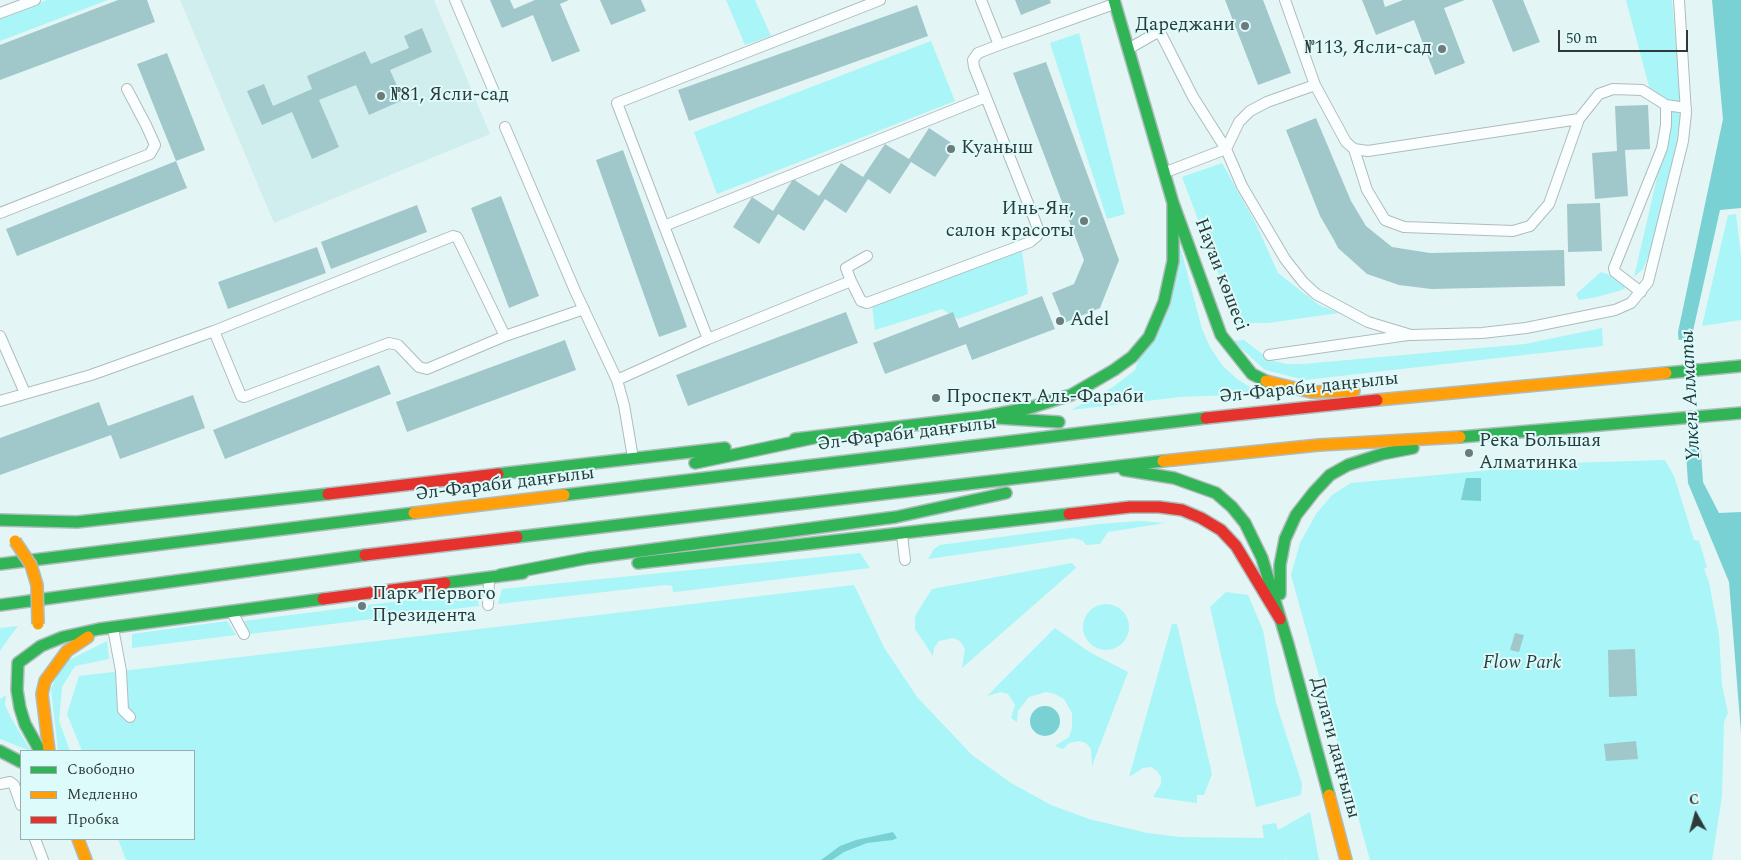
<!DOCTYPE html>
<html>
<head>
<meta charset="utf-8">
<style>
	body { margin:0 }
	#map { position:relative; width:1741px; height:860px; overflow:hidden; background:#e4f5f5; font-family:Spectral,serif }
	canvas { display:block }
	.legend { position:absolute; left:20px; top:750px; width:175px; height:90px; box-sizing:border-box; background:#defbfb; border:1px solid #98adad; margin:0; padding:6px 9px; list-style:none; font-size:15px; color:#2e3939 }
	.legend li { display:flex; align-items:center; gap:10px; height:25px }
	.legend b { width:25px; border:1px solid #98adad }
	.north { position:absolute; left:1671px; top:790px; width:50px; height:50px; -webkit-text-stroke:4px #defbfb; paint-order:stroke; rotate:353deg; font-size:14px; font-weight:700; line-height:20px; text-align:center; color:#2e3939 }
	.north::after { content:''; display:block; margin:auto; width:18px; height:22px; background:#2e3939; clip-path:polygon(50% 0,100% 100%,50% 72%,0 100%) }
	.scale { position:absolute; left:1558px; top:30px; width:130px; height:22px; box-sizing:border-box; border:2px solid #2e3939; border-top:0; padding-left:6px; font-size:15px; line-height:18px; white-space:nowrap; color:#2e3939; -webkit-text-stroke:4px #defbfb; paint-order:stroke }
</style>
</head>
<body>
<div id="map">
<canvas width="1741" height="860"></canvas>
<ul class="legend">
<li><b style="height:6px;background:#30b455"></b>Свободно</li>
<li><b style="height:6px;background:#ff9f0a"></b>Медленно</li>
<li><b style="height:6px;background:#e5322d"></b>Пробка</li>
</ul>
<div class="north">С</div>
<div class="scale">50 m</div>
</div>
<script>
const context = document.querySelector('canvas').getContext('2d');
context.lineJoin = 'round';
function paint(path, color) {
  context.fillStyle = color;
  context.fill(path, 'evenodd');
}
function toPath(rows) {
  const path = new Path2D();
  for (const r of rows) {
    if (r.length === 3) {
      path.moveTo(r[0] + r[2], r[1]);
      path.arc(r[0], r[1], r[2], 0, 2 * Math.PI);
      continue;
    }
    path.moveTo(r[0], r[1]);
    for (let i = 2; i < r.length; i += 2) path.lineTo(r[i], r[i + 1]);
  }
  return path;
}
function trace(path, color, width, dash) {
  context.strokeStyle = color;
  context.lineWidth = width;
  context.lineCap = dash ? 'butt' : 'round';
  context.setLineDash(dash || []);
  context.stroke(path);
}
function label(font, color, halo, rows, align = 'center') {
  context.font = font + ' Spectral,serif';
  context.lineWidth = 4;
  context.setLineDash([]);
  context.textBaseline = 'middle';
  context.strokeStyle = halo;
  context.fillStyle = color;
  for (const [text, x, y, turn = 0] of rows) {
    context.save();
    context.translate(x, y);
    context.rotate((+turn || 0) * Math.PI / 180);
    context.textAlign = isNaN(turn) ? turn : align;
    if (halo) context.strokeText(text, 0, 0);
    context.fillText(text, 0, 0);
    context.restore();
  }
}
paint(toPath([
	[180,0,434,0,490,134,274,223]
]), '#d1eeee');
paint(toPath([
	[47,0,108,0,0,41,0,18],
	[726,0,755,0,771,36,745,45],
	[1626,0,1672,0,1681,109,1677,141,1650,252,1643,269,1634,277,1671,117,1652,98],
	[1079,33,1125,214,1107,219,1050,43],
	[931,41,955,101,717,194,694,132],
	[1222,163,1256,224,1278,273,1319,305,1339,313,1268,323,1237,323,1182,177],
	[1736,214,1741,256,1741,320,1702,326,1728,215],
	[1179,242,1202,329,1210,347,1222,365,1237,379,1256,391,1256,394,1180,397,1071,410,1113,387,1135,370],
	[1022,251,1028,294,958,319,942,309,875,330,872,305],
	[1601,272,1616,277,1628,286,1622,290,1597,297,1579,300,1576,294],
	[1602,328,1603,346,1305,380,1265,370,1233,341,1244,340,1270,360,1287,364,1303,364,1525,344],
	[1665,460,1674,476,1694,540,1699,541,1707,567,1704,569,1709,582,1719,635,1722,685,1728,713,1724,722,1722,796,1712,860,1370,860,1291,575,1300,543,1316,514,1332,495,1351,483,1566,463],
	[1140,521,1165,523,1108,532,1100,544,1086,545,1083,541,1074,538,928,559,934,549,940,545,1099,524],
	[860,553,870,568,675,592,673,592,672,586,666,585,498,604,502,589],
	[1072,563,1076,568,962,668,965,649,960,641,953,638,939,641,934,648,933,656,915,629,915,616,932,589],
	[854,585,885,649,917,697,972,755,1011,783,1051,805,1089,819,1147,833,1180,837,1264,838,1262,825,1276,823,1278,830,1310,812,1319,860,1286,860,1285,856,1285,860,126,860,118,839,194,839,194,751,82,751,67,714,79,676],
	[478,591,479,606,250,634,244,621],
	[1226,592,1248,595,1263,630,1276,703,1302,784,1301,795,1256,807,1210,607],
	[1106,627,23],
	[227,621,236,635,132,648,132,634],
	[1172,624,1177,624,1212,774,1204,795,1197,795,1197,803,1153,797,1161,784,1161,777,1157,771,1151,767,1143,768,1129,777],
	[18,626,9,638,0,651,0,628],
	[1055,628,1091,653,1128,672,1092,766,1091,749,1086,743,1078,741,1069,743,1063,749,1055,746,1069,737,1072,728,1072,713,1064,699,1055,694,1046,692,1029,697,1018,711,1017,722,1011,718,1015,705,1008,694,1001,692,987,696],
	[107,641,109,659,75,666,62,687,59,721,70,751,58,751,51,689,63,663],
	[6,695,5,705,10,716,31,751,0,739,0,699]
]), '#aaf5f7');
paint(toPath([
	[1712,0,1741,0,1741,208,1720,210,1693,331,1703,482,1719,513,1741,512,1741,832,1741,733,1729,582,1688,483,1678,332,1723,119],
	[1466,478,1481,478,1481,501,1461,500],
	[1045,721,15],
	[893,832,897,838,893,840,867,843,844,852,832,860,821,860,840,846,856,840]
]), '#7ad1d3');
paint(toPath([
	[1696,339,1703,448,1683,450,1676,340]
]), '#e4f5f5');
paint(toPath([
	[118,0,147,0,155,22,0,80,0,45],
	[490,0,510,0,514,9,535,0,569,0,560,4,580,51,552,62,533,15,502,28],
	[600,0,641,0,646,11,611,25],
	[1015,0,1050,0,1051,3,1021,15],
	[1225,0,1263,0,1291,73,1258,85],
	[1362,0,1383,0,1385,7,1403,0,1465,0,1444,8,1465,63,1435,75,1414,20,1376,35],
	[1492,0,1523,0,1540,42,1513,52],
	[917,5,928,36,689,121,678,90],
	[422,28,432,52,390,70,403,100,369,115,356,85,319,100,339,147,312,159,292,112,262,125,247,91,264,84,273,106,312,89,307,76,365,51,371,64,409,48,404,36],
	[167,53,205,150,176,161,137,64],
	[1046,62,1119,260,1100,308,1064,323,1052,293,1074,284,1084,260,1013,73],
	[1648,105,1650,149,1625,150,1628,196,1595,199,1592,153,1617,151,1615,106],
	[1316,118,1351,201,1366,226,1392,247,1430,253,1564,250,1565,286,1431,289,1399,285,1367,274,1338,248,1334,240,1320,216,1286,130],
	[929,128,956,146,935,177,911,162,890,194,868,179,846,213,825,199,804,231,778,214,759,244,733,227,752,197,773,211,793,179,819,196,841,163,863,177,885,144,909,159],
	[623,150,687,327,659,337,596,160],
	[176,161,187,188,17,256,6,229],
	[501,196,539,296,509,308,471,208],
	[1600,203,1602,251,1568,252,1567,204],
	[417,205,427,232,331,269,321,242],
	[317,247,326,273,228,309,218,282],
	[1042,296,1055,329,972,360,966,344,885,374,873,343,953,312,959,328],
	[846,312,858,343,688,406,676,375],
	[565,340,576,370,407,432,396,402],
	[379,365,391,394,225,459,213,430],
	[193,395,205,428,120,459,111,435,0,475,0,438,99,402,108,426],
	[1515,633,1524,635,1519,652,1510,650],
	[1635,649,1637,696,1609,697,1608,650],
	[1636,741,1638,759,1606,761,1604,744]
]), '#a0c8ca');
const lane = toPath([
	[455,0,495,94],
	[981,0,999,45],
	[1285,0,1315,85,1346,142,1354,149,1367,190,1385,220,1404,227,1513,231,1530,226,1549,204,1579,119,1599,94,1613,89,1642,90,1666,105,1686,108],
	[0,13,35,0],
	[1130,48,1156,33,1161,34,1193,97,1226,149,1242,186,1285,259,1303,282,1316,294,1368,322,1411,335,1482,333,1526,328,1615,310,1631,303,1648,282,1683,141,1686,113,1679,0],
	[505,127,576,293,617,380,624,405,633,458],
	[1354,149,1368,151,1579,119],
	[1166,172,1226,149,1239,122,1250,111,1267,102,1315,85],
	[0,213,150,154,155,145,146,125,127,89],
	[664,226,617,103,880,0],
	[851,281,846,268,867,256],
	[1641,292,1615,272,1614,268,1662,148,1666,125,1666,105],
	[214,331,453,236,457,237,505,336],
	[0,336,25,393],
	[708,339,664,226,986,97],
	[1269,355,1408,335],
	[617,380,708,339,851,281,861,301,867,303,1030,242,1037,236,1037,226,974,67,973,60,978,53,999,45,1114,4],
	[0,401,91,375,214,331,241,396,244,397,389,343,398,345,419,367,427,369,505,336,584,309],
	[902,535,905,560],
	[488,605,489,579],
	[233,614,244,634],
	[113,628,121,671,123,710,130,717],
	[0,784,10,782,14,785,21,805],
	[35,839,43,860]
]);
const fast = toPath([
	[1114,0,1173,203,1221,335,1252,374,1266,381],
	[1666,373,1741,366],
	[981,417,1059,422],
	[1460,437,1741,413],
	[795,439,981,417,1029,408,1071,395,1114,370,1132,357,1149,337,1164,302,1173,261,1173,203],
	[695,463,818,437],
	[1124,470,1174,478,1216,493,1232,507,1245,523,1262,558,1288,644,1329,795],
	[498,474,725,448],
	[564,495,1206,418],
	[0,520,77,522,328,494],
	[517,537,1163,461],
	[638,563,1069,514],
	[0,564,414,513],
	[500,575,588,558,896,517,1006,493],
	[445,583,523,573],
	[1280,594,1280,565,1285,539,1296,515,1314,492,1330,475,1348,465,1382,454,1413,448],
	[0,605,365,555],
	[18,663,41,646,63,637,99,629,323,599],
	[18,663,17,690,20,708,25,724,40,751],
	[0,751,21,762]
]);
const slow = toPath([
	[1266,381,1311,392,1354,391],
	[1377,400,1666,373],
	[1163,461,1319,445,1460,437],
	[414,513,564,495],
	[49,751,42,694,45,681,67,651,88,637],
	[1329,795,1346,860],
	[78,839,86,860]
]);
const jam = toPath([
	[1206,418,1377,400],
	[328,494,498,474],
	[1069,514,1130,507,1159,507,1182,510,1201,518,1221,530,1236,546,1280,619],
	[365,555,517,537],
	[323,599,445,583]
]);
trace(lane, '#afbcbc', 12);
trace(fast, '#afbcbc', 14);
trace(slow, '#afbcbc', 14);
trace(jam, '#afbcbc', 14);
trace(lane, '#fbfefe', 10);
trace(fast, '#30b455', 11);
trace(slow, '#ff9f0a', 11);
trace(jam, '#e5322d', 11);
const slowBridge = toPath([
	[15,541,31,565,37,585,38,624]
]);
trace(slowBridge, '#afbcbc', 14, []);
trace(slowBridge, '#ff9f0a', 11);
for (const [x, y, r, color] of [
	[1245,26,5,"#6e7b7b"],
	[1442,49,5,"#6e7b7b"],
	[381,96,5,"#6e7b7b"],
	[951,149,5,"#6e7b7b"],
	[1084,221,5,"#6e7b7b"],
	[1060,321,5,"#6e7b7b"],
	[936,398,5,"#6e7b7b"],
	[1469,453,5,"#6e7b7b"],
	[362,606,5,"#6e7b7b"]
]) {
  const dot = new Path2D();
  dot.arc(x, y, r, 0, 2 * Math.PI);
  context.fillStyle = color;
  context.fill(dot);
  trace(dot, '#defbfb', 2);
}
label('19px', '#2e3939', '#defbfb', [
	["Дареджани",1235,26,"right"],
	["№113, Ясли-сад",1432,49,"right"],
	["№81, Ясли-сад",391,96],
	["Куаныш",961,149],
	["Инь-Ян,",1074,210,"right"],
	["салон красоты",1074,232,"right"],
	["Adel",1070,321],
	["Проспект Аль-Фараби",946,398],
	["Река Большая",1479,442],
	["Алматинка",1479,464],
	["Парк Первого",372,595],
	["Президента",372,617]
], 'left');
label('19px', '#2e3939', '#defbfb', [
	["Науаи көшесі",1220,275,69],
	["Әл-Фараби даңғылы",1309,389,-6],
	["Әл-Фараби даңғылы",907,435,-7],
	["Әл-Фараби даңғылы",505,485,-7],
	["Дулати даңғылы",1334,748,75]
]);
label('italic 19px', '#284242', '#defbfb', [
	["Flow Park",1522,664]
]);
label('italic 20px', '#213b3c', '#defbfb', [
	["Үлкен Алматы",1692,396,-93]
]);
</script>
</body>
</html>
